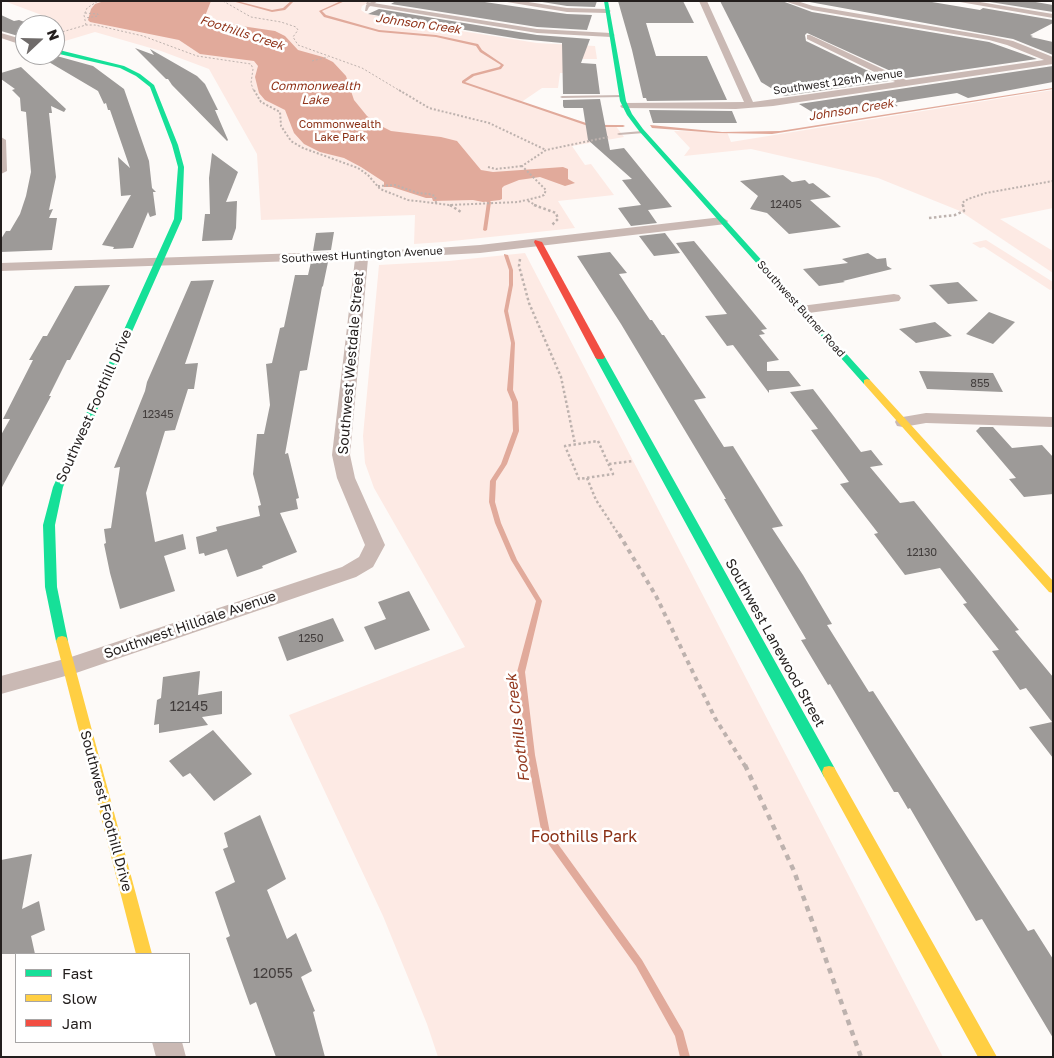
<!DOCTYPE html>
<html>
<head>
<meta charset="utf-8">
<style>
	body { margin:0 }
	#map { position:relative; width:1054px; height:1058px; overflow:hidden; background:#fdfaf8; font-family:"Golos Text",sans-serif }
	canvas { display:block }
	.frame { position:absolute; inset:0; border:2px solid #231e1d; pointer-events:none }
	.legend { position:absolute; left:15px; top:953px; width:175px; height:90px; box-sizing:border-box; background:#fff; border:1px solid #a7a5a5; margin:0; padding:6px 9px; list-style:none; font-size:15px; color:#231e1d }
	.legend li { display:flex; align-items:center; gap:10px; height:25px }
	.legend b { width:25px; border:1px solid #a7a5a5 }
	.north { position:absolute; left:15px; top:15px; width:50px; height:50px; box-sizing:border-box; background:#fff; border:1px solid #a7a5a5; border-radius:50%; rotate:69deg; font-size:14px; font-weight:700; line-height:20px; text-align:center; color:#231e1d }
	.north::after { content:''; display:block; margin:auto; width:18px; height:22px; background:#6f6b6a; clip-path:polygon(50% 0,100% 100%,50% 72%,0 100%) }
</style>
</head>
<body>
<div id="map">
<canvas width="1054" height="1058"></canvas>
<div class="frame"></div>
<ul class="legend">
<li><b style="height:6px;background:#16e098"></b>Fast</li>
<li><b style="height:6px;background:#ffcf43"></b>Slow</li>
<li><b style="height:6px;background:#f24e42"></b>Jam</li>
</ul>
<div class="north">N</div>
</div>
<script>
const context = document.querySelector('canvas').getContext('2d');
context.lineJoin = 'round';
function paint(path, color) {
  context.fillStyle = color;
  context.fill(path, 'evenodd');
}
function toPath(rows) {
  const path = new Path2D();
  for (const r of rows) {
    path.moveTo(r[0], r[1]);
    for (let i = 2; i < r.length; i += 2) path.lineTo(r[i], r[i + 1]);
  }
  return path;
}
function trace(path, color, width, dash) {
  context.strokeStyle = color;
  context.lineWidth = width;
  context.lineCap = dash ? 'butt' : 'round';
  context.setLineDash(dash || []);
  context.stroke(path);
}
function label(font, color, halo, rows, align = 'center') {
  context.font = font + ' "Golos Text",sans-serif';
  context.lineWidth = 5;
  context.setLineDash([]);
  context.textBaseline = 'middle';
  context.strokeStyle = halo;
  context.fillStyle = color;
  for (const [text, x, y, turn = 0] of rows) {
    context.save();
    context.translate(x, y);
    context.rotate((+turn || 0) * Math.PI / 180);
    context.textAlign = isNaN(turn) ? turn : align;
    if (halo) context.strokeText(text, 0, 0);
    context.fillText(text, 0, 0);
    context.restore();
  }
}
paint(toPath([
	[4,1,371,1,362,6,361,10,365,13,422,28,430,26,537,43,595,46,597,59,579,59,579,73,560,73,558,88,542,88,520,103,590,124,615,125,624,137,572,146,585,165,591,164,614,195,558,201,575,228,443,242,414,244,415,215,261,220,257,154,209,69,161,51,95,32,55,44,55,25,38,25,55,20],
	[1053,90,1053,208,1000,219,1053,251,1053,273,960,211,878,178,751,149,684,156,690,148,674,131,727,132,731,142],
	[986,240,1053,282,1053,289,1050,290,984,247,980,248,972,243],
	[525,253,943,1057,438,1057,427,1024,383,916,289,715,465,647,374,488,365,463,363,436,379,265,449,261]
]), '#fdeae4');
paint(toPath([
	[104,1,211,1,205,16,208,21,275,31,285,36,298,50,323,57,333,62,346,76,354,100,367,116,383,127,391,131,441,137,457,141,481,170,493,172,563,167,568,169,568,179,575,183,565,186,540,177,519,180,504,186,502,188,502,199,500,200,483,202,473,200,433,201,432,198,426,198,392,187,384,187,384,182,361,167,344,158,320,152,304,144,294,133,285,110,265,100,259,93,255,77,258,66,254,61,200,54,179,40,90,22,88,20,91,9,95,4],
	[1053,88,1053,89,772,134,717,133,652,128,650,125,722,132,780,131]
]), '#e1aa9b');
paint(toPath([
	[232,1,237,1,272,10,283,8,291,1,294,1,285,10,272,12,232,1],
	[341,1,345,1,322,11,326,15,379,30,436,35,478,44,482,50,504,65,501,69,474,76,465,82,592,125,623,125,625,126,623,127,591,127,462,83,462,81,472,74,499,67,501,65,480,52,476,46,436,37,379,32,324,17,319,11,341,1],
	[482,195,484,195,491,202,487,230,485,231,483,230,487,202,482,197,482,195],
	[504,254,508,255,513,270,513,285,508,311,515,343,513,390,518,402,519,431,507,464,496,481,495,502,501,523,517,560,542,601,525,672,535,755,550,833,642,960,683,1031,690,1057,680,1057,675,1036,636,966,542,835,527,755,517,672,536,601,511,560,495,523,489,502,490,481,501,464,513,431,512,402,507,390,511,343,504,311,509,285,509,270,504,255,504,254]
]), '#e1aa9b');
paint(toPath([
	[396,1,478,1,567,14,592,15,587,30,537,27,391,4],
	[536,1,597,1,595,7,567,6],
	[618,1,683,1,694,23,646,23,656,56,707,56,727,100,647,101,646,98,643,98,632,50],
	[720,1,782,1,812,12,989,42,1037,59,906,78,807,33,805,35,806,41,889,81,784,96,761,82],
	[804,1,926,1,980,10,983,8,1053,20,1053,23,1030,35,1033,36,1031,37,1053,42,1053,55,1013,39],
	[1030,1,1053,5,1053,12,990,2],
	[379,9,537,35,590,39,581,63,596,64,600,94,563,94,562,43,520,39,368,14],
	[1,15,14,21,19,20,33,25,25,25,25,38,1,31],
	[135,48,154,55,150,49,197,76,205,84,218,110,215,110,228,140,227,141,172,85,168,79,166,79],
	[37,55,53,55,93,66,124,89,149,161,152,188,156,192,153,192,156,215,150,217,148,212,133,248,113,249,114,247,102,245,131,195,121,196,118,157,130,168,110,110,108,110,106,103,104,104,98,91],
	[1053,66,1053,82,968,98,957,93,893,103,898,106,822,118,799,104],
	[21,67,66,109,64,112,51,106,52,113,49,113,56,177,49,210,53,209,49,218,57,218,52,250,1,252,1,239,6,231,10,231,20,214,26,196,31,172,26,112,21,111,20,98,12,90,15,89,1,79,1,73],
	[600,99,610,150,624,148,672,207,648,210,657,223,631,226,618,208,641,205,622,180,632,179,588,140,583,108,564,108,563,106,563,100],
	[649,110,732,111,737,123,653,123],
	[212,153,238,172,226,202,237,201,236,228,232,240,202,241,205,214,210,214,209,178],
	[783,175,792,182,805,180,809,184,813,183,831,197,810,200,841,227,789,234,767,213,750,209,758,196,740,181],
	[334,232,331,250,313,251,316,233],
	[665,233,680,253,654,256,639,236],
	[694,241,767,329,761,330,765,334,759,335,779,360,767,362,767,371,789,371,801,386,769,390,769,393,733,345,727,346,705,316,727,314,676,243],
	[610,252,627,273,619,274,650,320,652,320,662,335,664,335,706,398,694,400,724,447,733,446,783,526,772,528,803,575,832,624,827,625,869,692,873,691,1028,931,1034,929,1053,959,1053,1038,982,919,976,921,910,808,908,809,898,792,894,792,830,684,828,685,801,640,806,639,724,499,726,499,621,324,577,256],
	[868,253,877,259,886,258,887,266,892,269,843,281,845,282,819,286,803,269,848,263,842,259],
	[311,262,328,262,323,286,322,287,307,370,300,371,285,454,288,453,299,498,296,499,298,509,280,513,297,552,262,566,263,568,237,577,227,549,205,556,204,553,199,554,196,537,217,531,216,527,260,516,258,506,261,505,253,474,257,434,264,434,270,405,266,364,272,363,280,328,284,327,295,275,308,275],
	[214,280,185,364,198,363,194,389,188,389,175,430,165,431,146,493,155,542,183,534,186,549,164,556,175,591,120,609,110,573,104,544,106,543,104,529,111,528,120,467,114,468,145,391,147,382,191,281],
	[958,282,978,301,948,304,929,285],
	[110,285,70,360,67,360,49,396,51,396,1,489,1,435,10,419,3,419,33,360,29,360,43,336,47,336,75,286],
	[989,312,1015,322,993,344,966,334],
	[935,322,952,336,916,343,899,329],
	[919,371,993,373,1003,392,927,389],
	[813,389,861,452,871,450,883,465,870,467,900,503,914,501,1019,630,1015,631,1053,677,1053,758,1029,727,1052,722,1026,688,1020,690,992,651,999,650,963,604,967,603,940,568,905,575,874,534,878,533,840,484,849,482,811,430,818,429,790,392],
	[980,427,993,427,1012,448,1042,445,1053,457,1053,494,1024,497,1009,479,1016,478,976,431],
	[409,591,430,630,375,650,364,627,386,619,378,602],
	[333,618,344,641,287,661,278,637],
	[200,671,198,695,222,691,222,714,202,717,208,725,159,733,159,724,154,725,157,700,161,698,163,677],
	[213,730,252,774,214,801,190,773,183,777,169,761],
	[260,815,286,879,267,890,287,939,296,933,312,971,301,977,315,1011,313,1012,325,1057,276,1057,256,1002,250,1005,226,938,230,936,215,892,235,882,223,849,228,847,224,833],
	[32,854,22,909,39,901,45,930,31,936,35,954,1,954,1,860]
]), '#9d9a98');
trace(toPath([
	[223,1,251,17,281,22,296,27,298,30,293,37,298,45,362,68,402,92],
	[85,13,98,14,98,16,85,18],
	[86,25,84,15,87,8,98,1],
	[55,34,86,25,95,25,143,36,197,56,251,64,253,69,251,83,254,92],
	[312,61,328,57]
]), '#bdb2ae', 1, [2, 2]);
trace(toPath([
	[254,90,261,102,280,112,281,126,291,141,303,148,358,168,368,175,380,189,408,200,450,205,518,202,539,197,544,195,546,190,522,166,546,150,608,137],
	[399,90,429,108,489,123,546,150],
	[488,167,496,169,522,166],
	[378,186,395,185,418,193,429,194,435,196,436,203],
	[528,201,537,206],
	[450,205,452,206],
	[963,206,962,203,968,199,986,193,1053,181]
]), '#bdb2ae', 2, [2, 2]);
trace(toPath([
	[450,205,461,212],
	[534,205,556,213,558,219,551,226],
	[929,218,955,215,964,211,963,205],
	[520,259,519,266,529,303,561,377,575,444],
	[598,441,613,474,579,479,565,446,598,441],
	[609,464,633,461],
	[587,478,596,500,619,535]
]), '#bdb2ae', 2.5, [2.5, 2.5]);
trace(toPath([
	[619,534,656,596,715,718,745,766]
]), '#bdb2ae', 4, [4.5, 4.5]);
trace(toPath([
	[745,765,794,871,861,1057]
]), '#bdb2ae', 4.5, [5.5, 5.5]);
paint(toPath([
	[373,1,378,1,369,7,367,11,365,11,366,5,373,1],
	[622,95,624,97,562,98,560,97,562,96,622,95],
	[642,131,644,131,644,133,619,135,617,134,619,133,642,131]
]), '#cab9b4');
paint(toPath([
	[501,1,522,1,567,8,607,9,611,11,607,13,567,12,501,1],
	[699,1,707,1,753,102,895,82,807,39,807,35,810,35,906,80,1044,60,1007,45,989,40,812,10,784,1,797,1,813,6,989,36,1013,41,1053,57,1053,64,773,106,736,109,622,108,620,106,625,103,744,102,699,1],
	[954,1,974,1,1053,14,1053,18,954,1],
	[367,2,537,29,611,33,615,35,611,37,537,33,370,6,366,4,367,2],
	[1,33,25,40,25,46,1,38,1,33],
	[1,137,6,140,7,171,1,174,1,137],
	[722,217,728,221,726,224,480,253,368,259,350,455,355,478,385,545,373,567,356,577,76,673,1,694,1,676,68,658,342,567,359,557,365,545,337,478,332,455,355,259,1,271,1,263,422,249,480,245,722,217],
	[894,294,899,295,901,298,899,301,801,314,794,310,801,306,894,294],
	[926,413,1053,417,1053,427,926,423,903,427,897,426,895,422,897,418,926,413],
	[152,1042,182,1042,186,1057,156,1057,152,1042]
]), '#cab9b4');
paint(toPath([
	[604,1,608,1,626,101,632,114,643,129,870,380,870,384,864,384,639,131,627,115,620,101,604,1],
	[55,49,124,66,140,74,154,85,178,145,184,167,182,219,63,487,55,525,57,587,68,641,66,645,62,646,58,645,56,641,45,587,43,525,53,487,174,219,178,167,172,145,150,87,136,76,120,68,55,53,55,49],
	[600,354,605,357,834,767,836,772,834,777,829,778,824,777,595,357,600,354]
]), '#16e098');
paint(toPath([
	[867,379,870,380,1053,581,1053,593,1049,592,864,384,864,380,867,379],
	[62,636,66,637,68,641,152,954,136,954,56,641,58,637,62,636],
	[829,766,834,767,997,1057,978,1057,824,777,822,772,824,767,829,766]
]), '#ffcf43');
paint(toPath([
	[535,240,542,242,605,357,603,359,597,359,595,357,534,242,535,240]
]), '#f24e42');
label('11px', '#231e1d', '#fff', [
	["Southwest 126th Avenue",838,82,-8],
	["Southwest Huntington Avenue",362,255,-3],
	["Southwest Butner Road",801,309,48]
]);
label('11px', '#8a2f14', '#fff', [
	["Commonwealth",340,125],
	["Lake Park",340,138]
]);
label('11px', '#423d3c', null, [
	["12405",786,205],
	["855",980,384],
	["12345",158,415],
	["12130",922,553],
	["1250",311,639]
]);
label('italic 12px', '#91351b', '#fff', [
	["Johnson Creek",418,24,8],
	["Foothills Creek",242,33,18],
	["Commonwealth",315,86],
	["Lake",315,100],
	["Johnson Creek",851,110,-9]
]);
label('14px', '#231e1d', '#fff', [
	["Southwest Westdale Street",351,363,-85],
	["Southwest Foothill Drive",94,406,-66],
	["Southwest Hilldale Avenue",190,625,-19],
	["Southwest Lanewood Street",775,643,61],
	["Southwest Foothill Drive",106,811,75]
]);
label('14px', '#423d3c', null, [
	["12145",189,707],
	["12055",273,974]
]);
label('italic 15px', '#91351b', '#fff', [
	["Foothills Creek",518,728,-97]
]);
label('16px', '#8a2f14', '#fff', [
	["Foothills Park",584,837]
]);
</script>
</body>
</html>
